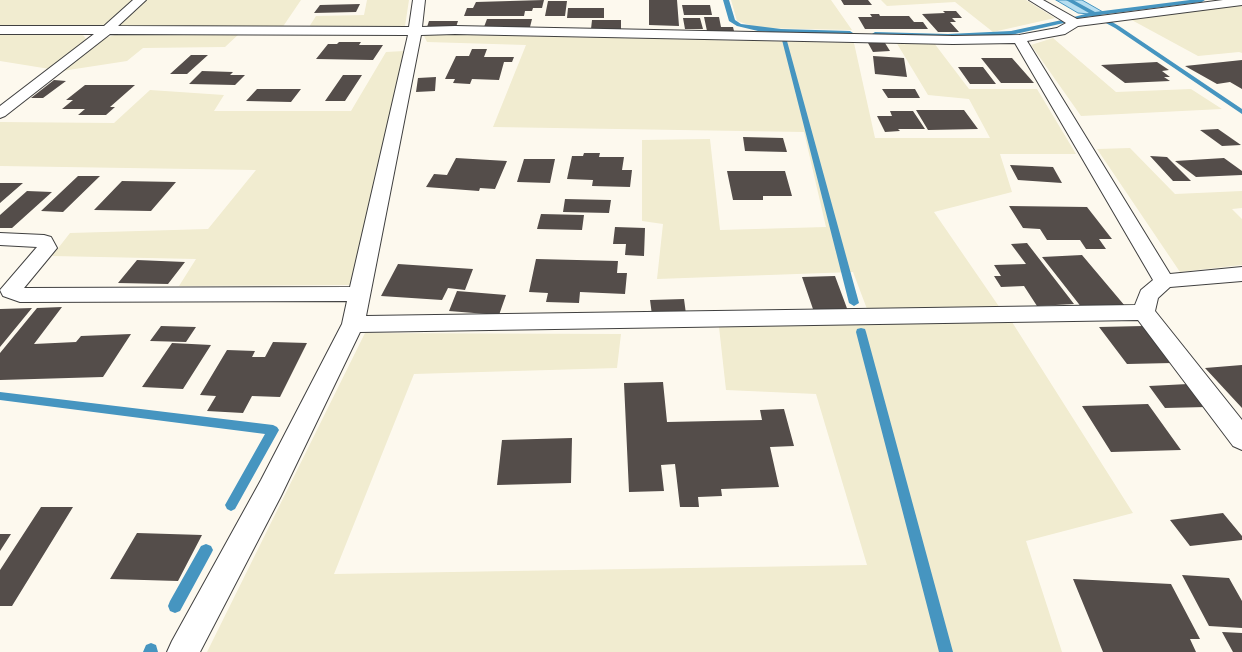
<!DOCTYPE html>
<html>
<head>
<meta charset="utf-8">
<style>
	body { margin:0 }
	canvas { display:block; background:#fdf9ee }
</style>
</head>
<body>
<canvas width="1242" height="652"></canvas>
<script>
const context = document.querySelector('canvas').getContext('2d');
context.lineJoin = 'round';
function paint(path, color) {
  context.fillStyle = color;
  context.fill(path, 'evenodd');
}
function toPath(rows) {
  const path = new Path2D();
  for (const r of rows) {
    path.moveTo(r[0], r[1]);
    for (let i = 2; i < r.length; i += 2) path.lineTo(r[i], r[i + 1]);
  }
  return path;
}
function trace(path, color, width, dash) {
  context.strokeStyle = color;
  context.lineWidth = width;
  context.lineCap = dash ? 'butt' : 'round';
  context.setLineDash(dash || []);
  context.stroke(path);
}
paint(toPath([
	[0,0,301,0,282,28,0,26],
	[367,0,409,0,405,26,309,27,316,16,364,15],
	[731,0,831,0,852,30,759,28,737,21],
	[881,0,1026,0,1055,18,993,32,955,2,887,6],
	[1242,3,1242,53,1239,52,1198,56,1128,18],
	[0,32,81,32,86,39,101,39,122,33,240,33,225,47,143,48,127,61,62,71,0,61],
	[423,34,854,43,875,138,990,138,969,99,928,95,896,42,934,43,969,89,1037,89,1076,154,1000,154,1012,192,934,212,1000,308,867,309,853,272,657,279,663,224,642,221,642,140,710,139,720,230,826,227,804,132,493,127,526,45,427,42],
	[1053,38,1116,92,1191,89,1222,109,1081,116,1031,45],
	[404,51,350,285,179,286,196,259,52,256,70,233,208,229,256,170,0,166,0,122,114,123,150,90,224,95,214,111,351,111,386,52],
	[1130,148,1175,194,1242,191,1242,208,1232,209,1242,219,1242,265,1180,272,1097,149],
	[1012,322,1133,513,1026,541,1062,652,207,652,365,333,621,334,617,368,414,374,334,574,867,565,816,394,726,390,719,327]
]), '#f1ecd0');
const water = toPath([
	[1056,0,1082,0,1103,12,1089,14,1078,13,1056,0]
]);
paint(water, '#b7def0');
trace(water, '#4695c0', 1);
paint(toPath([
	[723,0,729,0,735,20,741,24,781,29,850,31,853,33,850,35,781,33,758,31,737,26,729,21,723,0],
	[1066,0,1073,0,1095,12,1190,0,1205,0,1202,2,1100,15,1119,26,1242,109,1242,114,1115,28,1093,16,1074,19,1074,17,1089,13,1066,0],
	[1062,20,1064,21,1064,23,1011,35,948,38,875,36,872,34,875,32,948,34,1011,31,1062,20],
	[782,40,787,41,859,303,854,306,849,303,782,40],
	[861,328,865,329,866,332,953,652,939,652,856,332,857,329,861,328],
	[0,392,273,425,277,427,279,430,235,509,231,511,227,509,225,505,265,434,0,400,0,392],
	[206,544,211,546,213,550,211,554,180,611,175,613,170,611,168,606,170,601,201,546,206,544],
	[151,643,156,645,158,652,143,652,146,645,151,643]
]), '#4695c0');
paint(toPath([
	[544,0,542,8,533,8,532,11,525,11,524,16,464,16,467,8,473,8,476,2],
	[649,0,677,0,679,26,649,25],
	[841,0,868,0,872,5,844,5],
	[548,1,567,1,565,16,545,16],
	[360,4,356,12,314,13,320,5],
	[682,5,710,5,712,15,684,15],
	[568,8,604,8,604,18,567,18],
	[943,11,956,11,962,18,952,18,956,22,950,22,959,32,938,32,922,14,945,13],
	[870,14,879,14,880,16,909,16,914,22,923,22,928,29,865,29,858,17,872,17],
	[704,17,719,17,721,27,733,27,734,31,707,31],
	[683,18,700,18,703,29,685,29],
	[487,19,532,19,530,27,484,27],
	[592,20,621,20,621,29,591,29],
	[429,21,458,21,456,27,427,27],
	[339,42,361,42,359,45,383,45,373,60,316,59,328,44,337,44],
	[868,43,885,43,890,51,873,52],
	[472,49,487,49,484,57,514,57,512,62,504,62,499,80,472,79,470,84,453,83,455,79,445,79,456,56,469,56],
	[191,55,208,55,187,74,170,74],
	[873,56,904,58,907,77,875,74],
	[981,58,1012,58,1034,83,1001,83],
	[1242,60,1242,89,1230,82,1217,84,1185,66],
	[1157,62,1169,70,1162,71,1170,77,1164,77,1170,81,1125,83,1101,65],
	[958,67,983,67,996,84,970,84],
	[202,71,233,72,230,75,245,75,235,85,189,84],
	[343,75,362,75,345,101,325,101],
	[436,77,435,91,416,92,418,78],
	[54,80,66,81,43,98,31,98],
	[85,85,135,85,110,107,115,107,106,115,78,115,85,109,62,109,73,100,66,100],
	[257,89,301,89,291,102,246,101],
	[882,89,915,89,920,98,888,98],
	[916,110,964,110,978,129,928,130],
	[890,111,913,111,925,129,898,129,900,131,885,132,877,116,892,116],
	[1218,129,1241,145,1222,146,1200,130],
	[743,137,783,138,787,152,745,151],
	[584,153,600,153,599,157,624,157,622,170,632,170,630,187,592,186,593,180,567,179,572,156,583,156],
	[1150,156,1167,157,1191,181,1173,181],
	[456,158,507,161,495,189,480,188,479,191,426,187,434,174,447,175],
	[1224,158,1242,171,1242,175,1196,177,1175,161],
	[524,159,555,159,550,183,517,182],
	[1010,165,1053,167,1062,183,1018,180],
	[727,171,785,171,792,196,763,196,763,200,733,200],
	[78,176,100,176,63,212,41,211],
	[122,181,176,182,151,211,94,210],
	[0,183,23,183,0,203],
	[27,191,52,192,12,228,0,228,0,215],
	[565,199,611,200,609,213,563,212],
	[1009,206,1087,207,1112,239,1099,239,1106,249,1086,249,1080,240,1047,240,1040,229,1023,228],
	[541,214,584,215,582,230,537,229],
	[615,227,645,228,644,256,625,255,626,244,613,244],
	[1027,243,1074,304,1037,306,1024,286,1001,287,994,276,1001,276,994,265,1026,264,1011,244],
	[1082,255,1125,306,1082,308,1042,257],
	[536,259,618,261,617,273,627,273,625,294,580,292,579,303,546,302,548,293,529,292],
	[137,260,185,262,168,284,118,283],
	[398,264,473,269,465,290,448,288,442,300,381,296],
	[835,276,848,311,814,312,802,277],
	[457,291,506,295,499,315,449,311],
	[684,299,686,314,652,315,650,300],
	[62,307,34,344,76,342,81,336,131,334,103,377,0,380,0,353,37,308],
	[32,308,0,347,0,309],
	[161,326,196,327,186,342,150,341],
	[1143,326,1172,363,1127,364,1099,327],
	[273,342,307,343,280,397,252,396,243,413,207,411,216,396,200,395,227,350,255,351,252,357,265,357],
	[172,343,211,345,183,389,142,387],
	[1242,365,1242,408,1205,368],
	[663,382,667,422,762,420,760,410,784,409,794,446,770,447,779,487,721,489,722,496,698,497,699,507,680,507,675,464,661,465,664,491,629,492,624,383],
	[1188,384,1206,407,1165,408,1149,386],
	[1148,404,1181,450,1111,452,1082,406],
	[572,438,571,483,497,485,502,440],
	[41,507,73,507,12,606,0,606,0,570],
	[1223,513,1242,536,1242,540,1190,546,1170,520],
	[137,533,202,535,178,581,110,579],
	[0,534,11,534,0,551],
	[1182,575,1229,578,1242,601,1242,628,1209,626],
	[1073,579,1171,584,1200,639,1190,639,1196,652,1103,652],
	[1222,632,1242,633,1242,652,1233,652]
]), '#544d4a');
const minor = toPath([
	[133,0,146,0,118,26,409,27,413,0,425,0,422,27,455,26,953,36,1019,35,1057,28,1066,23,1029,0,1043,0,1077,19,1223,0,1242,0,1242,5,1078,26,1065,34,1027,41,1170,274,1242,267,1242,281,1170,287,1158,298,1155,311,1242,420,1242,450,1233,446,1138,320,360,332,281,496,200,652,167,652,172,641,261,480,342,324,347,301,20,302,3,296,0,290,37,247,0,245,0,233,44,235,51,237,57,248,24,288,350,287,408,35,110,34,5,116,0,118,0,106,94,34,0,34,0,26,104,26,133,0],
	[455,34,953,44,1015,43,1153,280,1141,290,1135,305,366,316,421,35,455,34]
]);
trace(minor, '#404040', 2);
paint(minor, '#fff');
</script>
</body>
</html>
